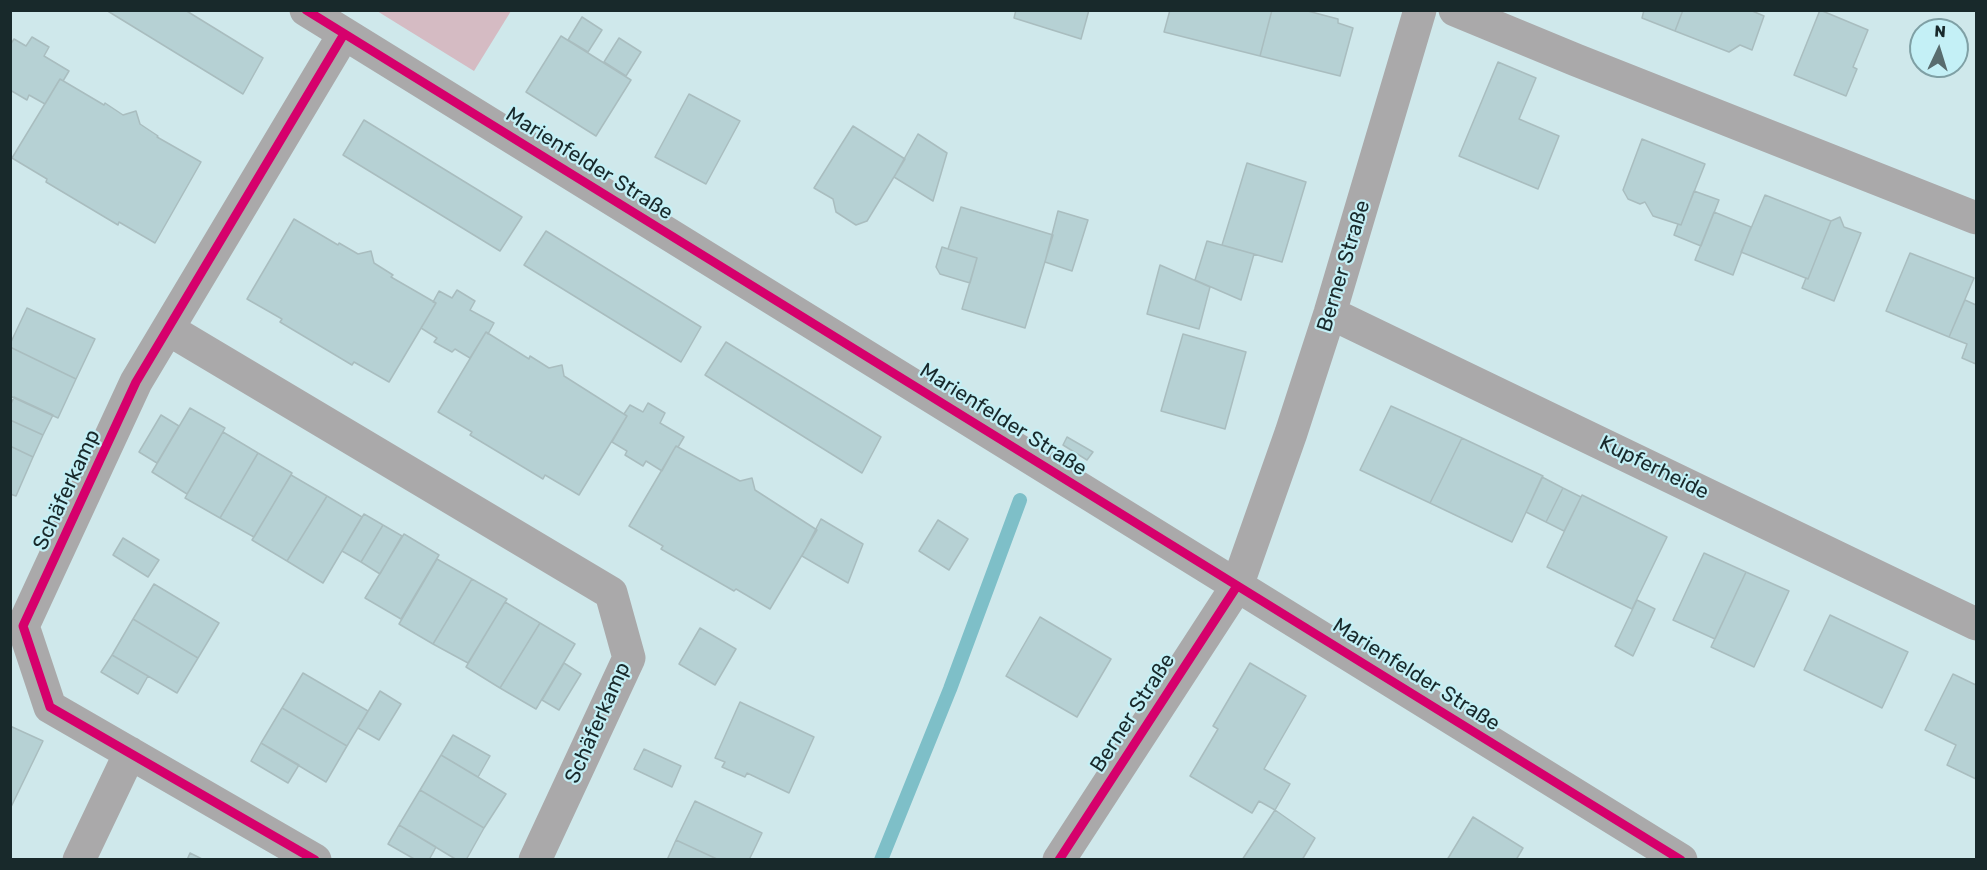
<!DOCTYPE html>
<html>
<head>
<meta charset="utf-8">
<style>
	body { margin:0 }
	#map { position:relative; width:1987px; height:870px; overflow:hidden; background:#cfe8eb; font-family:Rubik,sans-serif }
	canvas { display:block }
	.frame { position:absolute; inset:0; border:12px solid #18292b; pointer-events:none }
	.north { position:absolute; left:1909px; top:18px; width:60px; height:60px; box-sizing:border-box; background:#c4f0f6; border:2px solid #7fa0a5; border-radius:50%; rotate:4deg; font-size:16px; font-weight:700; line-height:24px; text-align:center; color:#18292b }
	.north::after { content:''; display:block; margin:auto; width:21px; height:27px; background:#586c6e; clip-path:polygon(50% 0,100% 100%,50% 72%,0 100%) }
</style>
</head>
<body>
<div id="map">
<canvas width="1987" height="870"></canvas>
<div class="frame"></div>
<div class="north">N</div>
</div>
<script>
const context = document.querySelector('canvas').getContext('2d');
context.lineJoin = 'round';
function paint(path, color) {
  context.fillStyle = color;
  context.fill(path, 'evenodd');
}
function toPath(rows) {
  const path = new Path2D();
  for (const r of rows) {
    path.moveTo(r[0], r[1]);
    for (let i = 2; i < r.length; i += 2) path.lineTo(r[i], r[i + 1]);
  }
  return path;
}
function trace(path, color, width, dash) {
  context.strokeStyle = color;
  context.lineWidth = width;
  context.lineCap = dash ? 'butt' : 'round';
  context.setLineDash(dash || []);
  context.stroke(path);
}
function label(font, color, halo, rows, align = 'center') {
  context.font = font + ' Rubik,sans-serif';
  context.lineWidth = 4.5;
  context.setLineDash([]);
  context.textBaseline = 'middle';
  context.strokeStyle = halo;
  context.fillStyle = color;
  for (const [text, x, y, turn = 0] of rows) {
    context.save();
    context.translate(x, y);
    context.rotate((+turn || 0) * Math.PI / 180);
    context.textAlign = isNaN(turn) ? turn : align;
    if (halo) context.strokeText(text, 0, 0);
    context.fillText(text, 0, 0);
    context.restore();
  }
}
paint(toPath([
	[377,11,511,11,474,71]
]), '#d5bbc3');
trace(toPath([
	[881,860,950,689,1020,500]
]), '#7ebfc8', 14);
const building = toPath([
	[106,10,185,10,263,58,243,94,106,10],
	[1016,10,1089,10,1081,39,1014,18,1016,10],
	[1170,10,1272,10,1260,56,1164,32,1170,10],
	[1272,10,1304,10,1338,19,1338,23,1353,28,1340,76,1260,56,1272,10],
	[1644,10,1683,10,1675,31,1642,18,1644,10],
	[1683,10,1750,10,1764,16,1752,50,1740,45,1729,52,1675,31,1683,10],
	[1820,10,1868,30,1853,67,1857,69,1846,96,1794,75,1820,10],
	[582,17,602,30,588,52,568,40,582,17],
	[561,36,631,80,596,136,526,92,561,36],
	[32,37,49,47,44,56,69,71,63,81,60,79,45,104,29,95,27,100,10,90,10,45,14,39,26,46,32,37],
	[619,38,641,52,626,76,604,62,619,38],
	[1498,62,1536,78,1519,119,1559,136,1538,189,1459,156,1498,62],
	[60,79,104,105,105,103,123,115,136,111,140,124,158,136,157,137,201,162,155,243,119,222,118,225,46,182,47,179,12,158,60,79],
	[689,94,740,121,706,184,655,157,689,94],
	[364,120,522,217,500,251,343,155,364,120],
	[853,126,905,159,867,221,856,225,836,212,833,199,814,188,853,126],
	[918,134,947,153,933,201,894,177,918,134],
	[1642,139,1705,164,1681,225,1653,216,1645,202,1640,204,1628,199,1623,190,1642,139],
	[1247,163,1306,182,1282,262,1222,245,1247,163],
	[1694,191,1719,200,1701,246,1674,235,1678,224,1681,225,1694,191],
	[1765,195,1831,221,1808,279,1741,252,1765,195],
	[961,207,1053,235,1025,328,962,309,977,258,948,249,961,207],
	[1058,211,1088,220,1072,271,1045,262,1058,211],
	[1714,212,1751,227,1733,275,1695,260,1714,212],
	[1840,217,1844,227,1861,233,1834,301,1802,288,1806,278,1808,279,1831,221,1840,217],
	[294,219,338,245,339,243,358,254,371,251,374,263,393,275,391,277,436,303,389,382,354,362,352,365,280,322,282,319,247,299,294,219],
	[546,231,701,327,681,362,524,265,546,231],
	[1207,241,1254,254,1241,300,1195,280,1207,241],
	[942,247,977,258,970,283,940,274,936,267,942,247],
	[1910,253,1974,278,1949,337,1886,311,1910,253],
	[1160,265,1210,287,1199,329,1147,314,1160,265],
	[457,290,475,301,470,310,494,323,488,334,486,332,470,358,455,349,452,352,434,342,437,338,421,328,436,303,433,302,439,291,452,298,457,290],
	[1965,300,1976,305,1976,364,1962,358,1967,344,1949,337,1965,300],
	[27,308,95,339,76,379,10,347,10,344,27,308],
	[486,332,529,359,530,356,549,368,562,365,564,376,627,416,579,495,545,475,543,479,470,435,472,432,438,412,486,332],
	[1183,334,1246,352,1225,429,1161,411,1183,334],
	[726,342,881,437,862,473,705,375,726,342],
	[10,347,76,379,58,418,10,396,10,347],
	[14,397,53,415,43,435,10,420,10,406,14,397],
	[648,403,665,413,660,423,684,437,678,447,676,446,662,471,646,461,643,466,625,455,627,451,612,442,627,416,624,414,630,405,643,412,648,403],
	[1391,406,1462,438,1430,503,1360,470,1391,406],
	[190,408,225,428,187,494,152,472,190,408],
	[161,415,179,426,157,463,139,452,161,415],
	[10,420,43,435,33,457,10,446,10,420],
	[223,432,258,453,220,518,185,498,223,432],
	[1067,437,1093,452,1087,460,1063,445,1067,437],
	[1462,438,1543,476,1512,542,1430,503,1462,438],
	[10,446,33,457,16,496,10,494,10,446],
	[676,446,740,481,752,478,755,490,817,530,770,609,736,589,734,591,661,549,663,546,629,526,676,446],
	[258,453,292,473,254,537,220,518,258,453],
	[291,475,327,496,287,561,252,540,291,475],
	[1542,477,1563,488,1546,522,1526,512,1542,477],
	[1563,488,1581,497,1564,531,1546,522,1563,488],
	[1582,495,1667,537,1632,609,1547,567,1582,495],
	[327,496,362,517,323,583,287,561,327,496],
	[364,514,383,525,361,562,342,551,364,514],
	[821,519,863,544,848,583,802,556,821,519],
	[938,520,968,539,949,570,919,551,938,520],
	[383,525,402,536,380,574,361,562,383,525],
	[404,534,439,555,401,619,365,598,404,534],
	[123,538,159,560,148,577,113,555,123,538],
	[1704,553,1746,572,1715,639,1673,620,1704,553],
	[437,559,472,579,433,644,399,624,437,559],
	[1746,572,1789,591,1754,667,1711,647,1746,572],
	[472,579,507,599,468,663,433,644,472,579],
	[154,584,219,623,198,658,133,619,154,584],
	[1637,600,1655,609,1633,656,1615,646,1637,600],
	[505,602,540,623,500,688,466,667,505,602],
	[1830,615,1908,652,1882,708,1804,670,1830,615],
	[1040,617,1111,659,1077,717,1006,676,1040,617],
	[133,619,198,658,177,693,112,655,133,619],
	[540,623,575,644,536,709,500,688,540,623],
	[700,628,736,649,715,685,679,664,700,628],
	[112,655,148,676,138,694,101,672,112,655],
	[564,663,581,674,559,710,542,700,564,663],
	[1250,663,1306,696,1264,769,1290,784,1275,810,1259,801,1252,813,1190,776,1218,729,1213,726,1250,663],
	[303,673,368,711,347,746,282,708,303,673],
	[1953,674,1976,685,1976,779,1947,765,1956,745,1925,730,1953,674],
	[380,691,401,704,379,740,358,728,380,691],
	[740,702,814,737,789,793,747,773,745,777,722,767,725,762,715,758,740,702],
	[282,708,347,746,326,782,261,743,282,708],
	[10,726,43,741,10,809,10,726],
	[453,735,490,756,478,777,441,755,453,735],
	[261,743,299,765,288,783,251,761,261,743],
	[644,749,681,766,672,787,634,769,644,749],
	[441,755,506,794,484,828,420,790,441,755],
	[420,790,484,828,466,860,457,860,399,825,420,790],
	[695,801,762,833,749,860,719,860,676,840,695,801],
	[1275,810,1315,838,1302,860,1242,860,1275,810],
	[1473,817,1523,848,1516,860,1447,860,1473,817],
	[399,825,436,847,429,860,416,860,388,844,399,825],
	[676,840,719,860,667,860,676,840],
	[190,853,204,860,187,860,190,853]
]);
paint(building, '#b6d1d4');
trace(building, '#a9bdbf', 1.5);
trace(toPath([
	[306,10,1681,860],
	[1455,10,1576,60,1976,218],
	[1330,313,1976,624],
	[168,329,611,593,629,658,535,860],
	[79,860,130,753],
	[315,860,50,707,23,626,136,382,344,34],
	[1059,860,1237,586,1291,433,1330,313,1420,10]
]), '#aaa9aa', 33);
trace(toPath([
	[306,10,1681,860],
	[315,860,50,707,23,626,136,382,344,34],
	[1059,860,1237,586]
]), '#d6006c', 9);
label('21px', '#18292b', '#c4f0f6', [
	["Marienfelder Straße",589,164,32],
	["Berner Straße",1344,266,-73],
	["Marienfelder Straße",1003,420,32],
	["Kupferheide",1654,468,26],
	["Schäferkamp",67,490,-65],
	["Marienfelder Straße",1416,675,32],
	["Berner Straße",1133,713,-57],
	["Schäferkamp",598,723,-66]
]);
</script>
</body>
</html>
